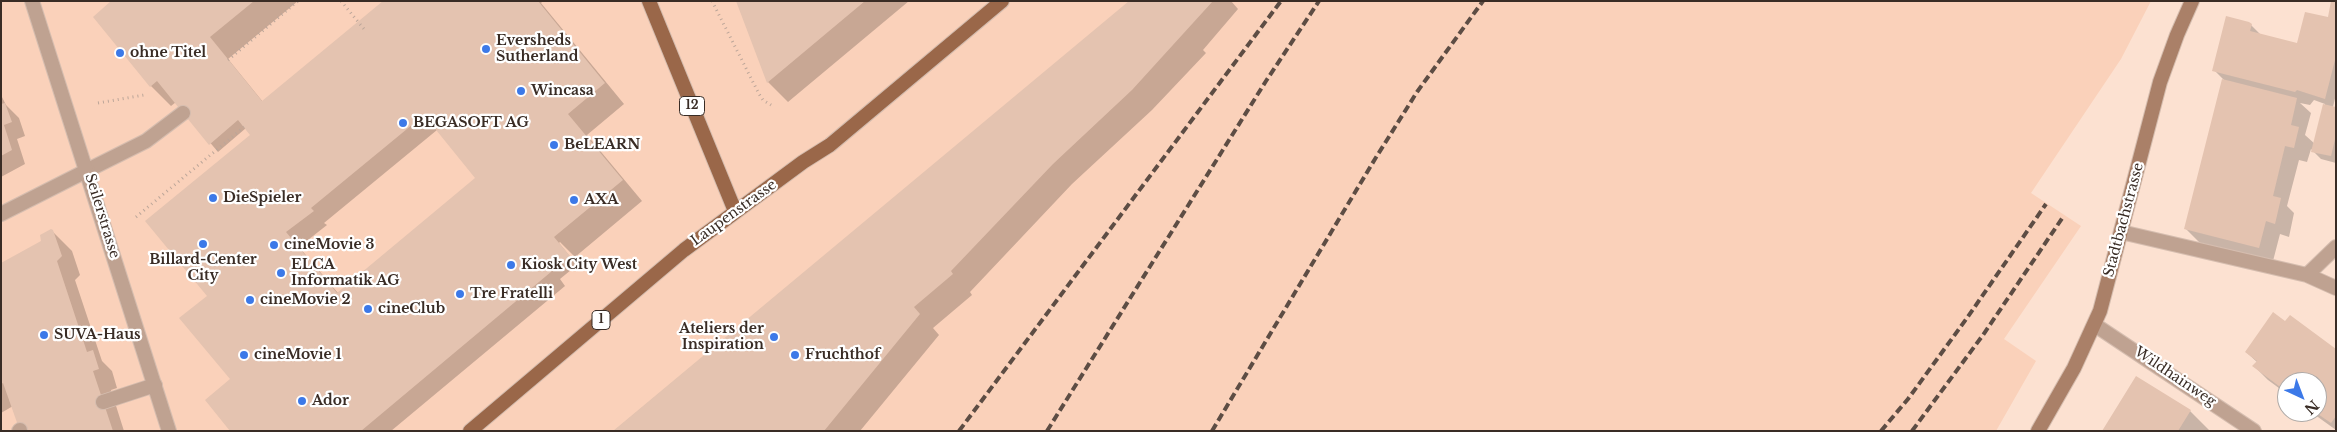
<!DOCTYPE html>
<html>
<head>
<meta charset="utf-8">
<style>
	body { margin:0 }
	#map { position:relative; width:2337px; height:432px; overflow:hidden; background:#fce1d1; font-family:"Libre Baskerville",serif }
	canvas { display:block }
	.frame { position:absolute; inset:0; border:2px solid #392c25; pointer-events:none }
	.north { position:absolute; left:2277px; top:372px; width:50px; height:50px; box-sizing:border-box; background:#fff; border:1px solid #b0aba8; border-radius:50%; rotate:137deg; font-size:14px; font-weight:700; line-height:20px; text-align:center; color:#392c25 }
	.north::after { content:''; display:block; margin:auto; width:18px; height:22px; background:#3c79e8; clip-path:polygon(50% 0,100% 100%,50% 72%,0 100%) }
</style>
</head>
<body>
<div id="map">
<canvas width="2337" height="432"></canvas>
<div class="frame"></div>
<div class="north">N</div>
</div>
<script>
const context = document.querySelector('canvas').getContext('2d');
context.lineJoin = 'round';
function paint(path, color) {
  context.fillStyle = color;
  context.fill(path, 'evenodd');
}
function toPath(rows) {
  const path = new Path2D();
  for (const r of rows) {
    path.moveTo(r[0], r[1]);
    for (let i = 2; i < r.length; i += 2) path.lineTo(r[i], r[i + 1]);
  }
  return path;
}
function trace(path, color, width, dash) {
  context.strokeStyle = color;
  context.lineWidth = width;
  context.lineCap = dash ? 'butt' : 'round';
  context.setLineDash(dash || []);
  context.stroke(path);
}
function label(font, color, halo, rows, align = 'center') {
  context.font = font + ' "Libre Baskerville",serif';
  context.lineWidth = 4.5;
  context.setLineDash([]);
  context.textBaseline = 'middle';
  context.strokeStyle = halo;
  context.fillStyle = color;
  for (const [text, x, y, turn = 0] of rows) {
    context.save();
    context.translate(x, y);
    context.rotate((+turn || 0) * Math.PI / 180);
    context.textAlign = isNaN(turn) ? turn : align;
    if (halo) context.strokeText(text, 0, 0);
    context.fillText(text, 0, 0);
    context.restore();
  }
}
paint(toPath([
	[1,1,2151,1,2121,59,2031,193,2081,226,2004,339,2036,361,1996,431,1,431]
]), '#fad1ba');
paint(toPath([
	[114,1,298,1,228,59,263,102,385,1,543,1,541,3,624,104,587,135,642,201,575,257,560,242,559,243,577,265,560,279,565,286,391,431,232,431,232,380,209,296,252,135,246,128,218,152,176,102,171,106,151,86],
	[437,130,477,178,338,293,299,247,327,225,324,223],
	[737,1,909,1,788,102,768,82],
	[1131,1,1231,1,1238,9,1203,50,1206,53,1152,110,1072,184,970,292,972,295,933,328,939,335,860,431,614,431],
	[2336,1,2336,94,2333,107,2336,108,2336,163,2321,159,2311,149,2307,162,2299,160,2287,206,2294,213,2289,237,2280,234,2273,261,2200,243,2186,229,2224,80,2214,70,2227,18,2251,25,2261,35,2298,44,2332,20],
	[2314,100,2325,104,2315,144,2305,135,2311,113,2300,103,2310,105],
	[1,95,6,105,19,118,25,136,17,139,25,164,1,177],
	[53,232,72,251,80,275,75,280,102,361,112,371,117,388,111,390,124,431,22,431,13,406,1,413,1,264,43,241],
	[2286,323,2336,351,2336,430,2311,412,2317,412,2317,382,2287,382,2287,394,2268,380,2254,366,2257,362,2246,352],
	[2190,411,2210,431,2103,431]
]), '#0003');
paint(toPath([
	[111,1,254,1,210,37,262,101,383,1,538,1,605,83,568,114,623,180,554,237,570,256,361,431,230,431,205,400,230,379,179,318,207,296,145,221,250,135,238,120,209,145,157,81,150,87,93,17],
	[424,115,475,178,337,293,286,232,314,211,311,208],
	[736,1,865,1,767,83],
	[1129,1,1213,1,1132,90,1053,164,951,271,953,274,914,307,920,314,824,431,613,431],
	[2331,1,2336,1,2336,56,2325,99,2297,90,2295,92,2212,71,2226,16,2249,22,2252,24,2250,31,2297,43,2305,12,2328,17],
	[2222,79,2297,98,2291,125,2299,127,2294,148,2285,146,2273,196,2281,198,2275,224,2266,221,2259,248,2184,229],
	[5,103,12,122,4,125,12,150,1,156,1,104],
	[2323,104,2336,107,2336,135,2331,156,2311,152],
	[51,229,53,230,62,256,57,261,87,352,93,350,99,369,93,371,113,431,20,431,3,383,1,384,1,263,41,241,40,235],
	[2273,312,2285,321,2290,315,2336,349,2336,416,2331,423,2315,412,2317,412,2317,382,2287,382,2287,392,2252,366,2257,361,2245,352],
	[2136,376,2191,410,2178,431,2102,431]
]), '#e4c3b0');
const service = toPath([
	[88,170,146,141,183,113],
	[2121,232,2307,275,2336,288],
	[2307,275,2336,247],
	[103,402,155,385],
	[19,431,20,430]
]);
const minor = toPath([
	[1,214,88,170],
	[2095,325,2254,431]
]);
const tertiary = toPath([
	[32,1,169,431]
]);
const secondary = toPath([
	[2038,431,2074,368,2100,311,2160,82,2177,35,2192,1]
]);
const primary = toPath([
	[649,1,735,211],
	[470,431,684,250,803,162,830,145,1002,1]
]);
trace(service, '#d5bdaf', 16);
trace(minor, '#d5bdaf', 16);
trace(tertiary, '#d5bdaf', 16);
trace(secondary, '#d5bdaf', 16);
trace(primary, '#d5bdaf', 16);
trace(toPath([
	[341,1,364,29],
	[712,1,759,94,763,100,771,105],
	[228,60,298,1],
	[98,103,144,95],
	[136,217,244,127]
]), '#bca699', 3, [1, 4]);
trace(service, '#bfa291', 14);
trace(minor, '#bfa291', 14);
trace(tertiary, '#bfa291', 14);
trace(secondary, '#aa8068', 14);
trace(primary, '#9a6749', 14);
trace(toPath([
	[959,431,1281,1],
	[1047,431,1266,81,1319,1],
	[1212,431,1375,159,1417,92,1483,1],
	[1881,431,1908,399,1967,318,2046,204],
	[1912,431,1983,335,2063,217]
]), '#5d4d44', 4, [8, 4]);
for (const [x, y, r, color] of [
	[486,49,5,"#3c79e8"],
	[120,53,5,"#3c79e8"],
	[521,91,5,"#3c79e8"],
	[403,123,5,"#3c79e8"],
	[554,145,5,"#3c79e8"],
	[213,198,5,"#3c79e8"],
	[574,200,5,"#3c79e8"],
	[203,244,5,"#3c79e8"],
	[274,245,5,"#3c79e8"],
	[511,265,5,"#3c79e8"],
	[281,273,5,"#3c79e8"],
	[460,294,5,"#3c79e8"],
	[250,300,5,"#3c79e8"],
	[368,309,5,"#3c79e8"],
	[44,335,5,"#3c79e8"],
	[774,337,5,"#3c79e8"],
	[244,355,5,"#3c79e8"],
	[795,355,5,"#3c79e8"],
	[302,401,5,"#3c79e8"]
]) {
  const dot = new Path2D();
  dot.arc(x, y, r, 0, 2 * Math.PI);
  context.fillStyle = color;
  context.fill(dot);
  trace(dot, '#fff', 2);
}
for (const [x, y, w] of [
	[692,106,25],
	[601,320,18]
]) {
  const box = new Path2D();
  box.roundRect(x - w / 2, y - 9.5, w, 19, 4);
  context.fillStyle = '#fff';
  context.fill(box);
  trace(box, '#392c25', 1);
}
label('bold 12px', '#392c25', null, [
	["12",692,106],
	["1",601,320]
]);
label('bold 14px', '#392c25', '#fff', [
	["Eversheds",496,41],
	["Sutherland",496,57],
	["ohne Titel",130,53],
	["Wincasa",531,91],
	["BEGASOFT AG",413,123],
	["BeLEARN",564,145],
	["DieSpieler",223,198],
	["AXA",584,200],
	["cineMovie 3",284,245],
	["Billard-Center",203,260,"center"],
	["City",203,276,"center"],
	["ELCA",291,265],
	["Informatik AG",291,281],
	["Kiosk City West",521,265],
	["Tre Fratelli",470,294],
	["cineMovie 2",260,300],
	["cineClub",378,309],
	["Ateliers der",764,329,"right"],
	["Inspiration",764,345,"right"],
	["SUVA-Haus",54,335],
	["cineMovie 1",254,355],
	["Fruchthof",805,355],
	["Ador",312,401]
], 'left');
label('14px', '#392c25', '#fff', [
	["Laupenstrasse",734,213,-36],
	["Seilerstrasse",102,216,73],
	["Stadtbachstrasse",2124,220,-75],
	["Wildhainweg",2175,377,34]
]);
</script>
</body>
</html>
